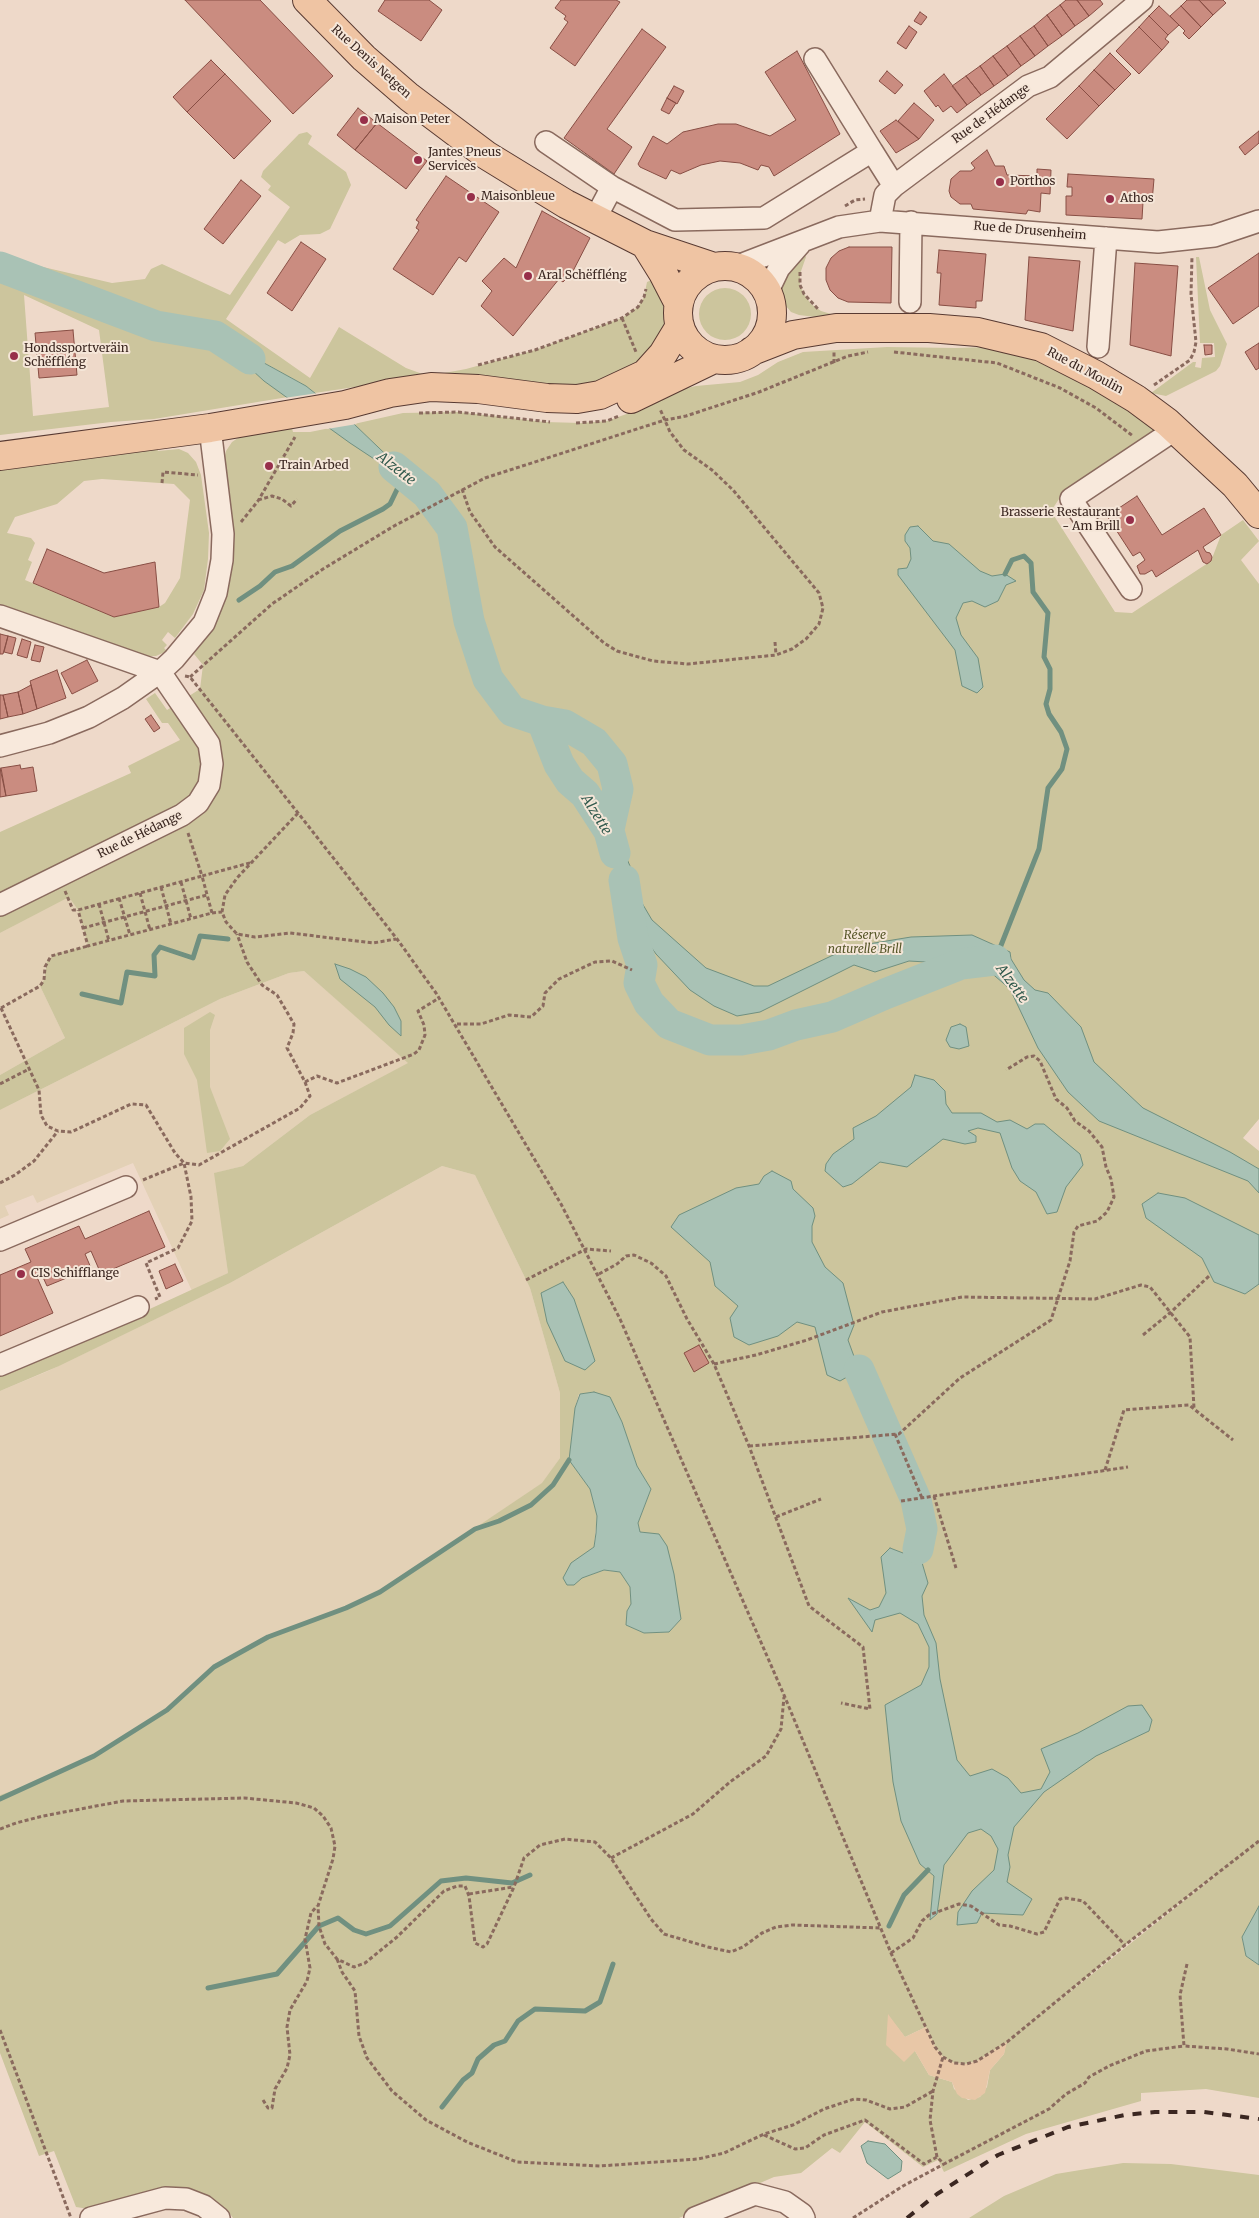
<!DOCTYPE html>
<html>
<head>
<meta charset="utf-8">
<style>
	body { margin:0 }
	canvas { display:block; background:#eed9c9 }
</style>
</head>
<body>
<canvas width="1259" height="2218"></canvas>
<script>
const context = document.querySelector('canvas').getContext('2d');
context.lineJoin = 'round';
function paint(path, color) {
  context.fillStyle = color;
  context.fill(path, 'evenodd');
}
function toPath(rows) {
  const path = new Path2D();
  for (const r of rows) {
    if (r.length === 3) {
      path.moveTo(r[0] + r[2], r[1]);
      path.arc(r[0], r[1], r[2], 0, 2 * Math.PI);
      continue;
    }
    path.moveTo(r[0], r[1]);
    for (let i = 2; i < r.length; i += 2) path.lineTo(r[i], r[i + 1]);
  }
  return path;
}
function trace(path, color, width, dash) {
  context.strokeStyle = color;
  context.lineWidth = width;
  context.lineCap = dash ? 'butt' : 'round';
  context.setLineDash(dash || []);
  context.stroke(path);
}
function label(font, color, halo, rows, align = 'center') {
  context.font = font + ' Merriweather,serif';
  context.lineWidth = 4;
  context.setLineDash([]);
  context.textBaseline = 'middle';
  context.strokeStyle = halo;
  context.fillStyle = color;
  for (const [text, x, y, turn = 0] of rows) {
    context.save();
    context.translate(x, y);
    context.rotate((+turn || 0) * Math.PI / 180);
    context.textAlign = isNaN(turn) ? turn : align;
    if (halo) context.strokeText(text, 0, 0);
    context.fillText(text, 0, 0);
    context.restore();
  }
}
paint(toPath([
	[69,896,78,910,88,946,57,953,45,967,44,980,40,986,65,1038,0,1075,0,933],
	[304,971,409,1063,310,1115,243,1166,215,1173,228,1273,192,1291,133,1163,37,1203,33,1195,5,1206,9,1215,0,1219,0,1110,220,999,289,973],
	[442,1166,475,1175,530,1288,560,1393,560,1458,543,1483,380,1592,346,1608,268,1637,214,1667,167,1710,94,1756,50,1777,0,1795,0,1391,46,1372,230,1283]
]), '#e3d1b6');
paint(toPath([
	[307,132,312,136,308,144,346,172,351,185,330,229,320,234,300,235,285,244,278,240,226,319,310,378,339,327,406,368,428,376,466,369,535,350,622,318,638,307,644,297,647,282,654,279,667,305,666,326,658,349,597,389,428,376,315,393,306,386,218,337,264,381,288,397,154,419,111,422,0,435,0,257,112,283,145,279,151,269,162,264,230,295,290,207,268,190,271,186,261,177,263,171,299,134],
	[24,295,99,330,109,407,33,416],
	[804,254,806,257,800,274,800,285,804,294,811,304,821,311,831,314,831,319,799,315,791,312,780,299,779,292,782,276],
	[1196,257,1199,257,1210,310,1227,344,1220,366,1216,371,1166,396,1151,393,1193,362,1196,362,1195,367,1201,368,1202,358,1215,357,1214,343,1200,343],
	[725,314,26],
	[887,347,955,348,991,347,1034,358,1083,381,1127,408,1157,433,1059,499,1051,511,1115,612,1132,613,1211,561,1221,535,1243,520,1259,541,1241,560,1259,584,1259,1119,1243,1138,1259,1151,1259,1906,1242,1938,1246,1956,1259,1965,1259,2098,1206,2089,1141,2093,1141,2101,1026,2134,944,2172,938,2160,923,2167,865,2122,840,2153,832,2148,801,2173,774,2177,679,2218,233,2218,228,2211,208,2196,188,2188,166,2187,89,2209,76,2207,54,2151,39,2156,0,2053,0,1795,50,1777,94,1756,167,1710,214,1667,268,1637,346,1608,380,1592,542,1483,560,1458,560,1393,530,1288,475,1175,442,1166,230,1283,59,1366,0,1391,0,1376,54,1353,228,1273,214,1173,243,1166,310,1115,408,1063,304,971,289,973,220,999,0,1110,0,1075,65,1038,40,986,44,980,47,961,57,953,88,946,78,910,69,897,0,933,0,832,131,773,128,766,180,740,168,723,162,723,146,699,155,693,167,710,200,689,203,665,194,654,213,628,227,597,232,560,224,460,226,451,232,442,241,436,291,425,293,432,310,432,330,428,424,492,354,424,403,413,458,412,545,422,581,423,607,421,632,412,670,392,696,386,740,382,758,375,778,362,803,352],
	[594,1392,622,1422,637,1466,651,1489,638,1523,640,1532,647,1534,678,1603,681,1619,669,1632,644,1633,626,1625,627,1611,631,1604,630,1587,620,1572,604,1570,582,1578,584,1555,594,1547,597,1516,590,1489,569,1460,575,1408,579,1394],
	[1214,1876,1215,1876,1051,2007,1125,1945],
	[888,2015,905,2037,926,2027,935,2047,943,2057,954,2063,966,2064,977,2061,1006,2043,1004,2054,990,2070,987,2087,980,2097,968,2100,954,2089,952,2082,929,2075,915,2051],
	[157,446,158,451,179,449,188,453,196,462,201,475,209,533,208,559,204,590,193,614,175,638,168,632,162,640,167,645,164,648,167,651,156,656,148,656,0,604,0,464],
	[102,479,174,484,190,500,180,578,165,603,159,607,114,617,25,580,32,562,28,560,35,543,31,538,7,533,15,517,57,504,84,481],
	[210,1012,215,1015,210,1030,210,1087,230,1139,220,1151,207,1153,197,1080,184,1054,184,1028],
	[1123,2163,1171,2164,1259,2175,1259,2218,969,2218,1004,2196,1056,2174]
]), '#ccc59d');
paint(toPath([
	[888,2014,905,2037,926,2027,935,2047,943,2057,954,2063,966,2064,977,2061,1007,2042,1004,2054,990,2070,985,2093,975,2100,962,2098,957,2094,952,2082,929,2075,915,2051,904,2062,886,2045]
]), '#e8c7a7');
const water = toPath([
	[215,336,306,386,354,424,427,494,350,443,264,381,215,336],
	[918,526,933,541,949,544,980,571,992,576,1005,574,1016,581,1006,585,998,601,985,607,972,601,963,603,956,618,961,635,978,658,983,687,977,693,962,686,955,650,898,575,898,569,907,568,911,559,910,548,905,541,905,535,910,527,918,526],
	[618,789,615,831,630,866,632,886,652,920,706,968,754,986,768,986,850,947,911,937,972,935,1010,952,1011,959,1024,980,1035,990,1048,993,1081,1027,1094,1062,1143,1108,1230,1152,1259,1169,1259,1193,1248,1181,1099,1121,1068,1092,1038,1048,1010,989,988,970,961,964,909,961,875,972,854,965,760,1012,737,1016,714,1006,690,990,656,954,641,933,627,904,617,870,610,861,598,814,618,789],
	[335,964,350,969,366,977,383,993,394,1007,401,1021,401,1036,389,1025,375,1007,340,979,335,964],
	[960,1024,966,1027,969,1046,959,1049,950,1047,946,1040,951,1027,960,1024],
	[915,1075,934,1080,945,1091,946,1104,952,1113,981,1113,997,1122,1010,1120,1027,1129,1035,1124,1044,1124,1080,1154,1083,1165,1066,1187,1057,1212,1047,1214,1036,1192,1020,1181,1012,1168,1000,1133,978,1128,968,1131,976,1136,976,1142,965,1144,943,1139,907,1167,880,1162,852,1184,843,1187,825,1171,826,1164,833,1154,854,1139,853,1128,876,1116,911,1087,915,1075],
	[772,1171,791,1181,793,1189,813,1208,815,1216,812,1226,812,1242,825,1267,843,1283,854,1325,848,1340,859,1370,840,1381,827,1375,815,1327,797,1322,778,1336,749,1345,734,1337,730,1318,738,1306,715,1286,710,1262,671,1227,679,1215,736,1188,759,1184,764,1176,772,1171],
	[1158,1193,1185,1198,1259,1235,1259,1284,1245,1294,1214,1282,1202,1258,1146,1218,1142,1204,1158,1193],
	[563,1282,574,1299,595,1361,585,1370,565,1361,547,1322,541,1293,563,1282],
	[594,1392,610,1397,622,1422,637,1466,651,1489,638,1523,640,1532,659,1534,667,1546,674,1574,681,1619,669,1632,644,1633,626,1625,627,1611,631,1604,630,1587,620,1572,604,1570,582,1578,574,1585,567,1585,563,1578,571,1563,594,1547,596,1533,597,1516,590,1489,569,1460,575,1408,580,1394,594,1392],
	[890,1548,903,1553,918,1549,928,1583,922,1596,924,1615,936,1643,940,1679,957,1760,970,1776,992,1769,1008,1778,1021,1793,1041,1789,1050,1772,1041,1749,1078,1733,1128,1706,1142,1705,1152,1720,1149,1731,1096,1756,1044,1792,1014,1827,1008,1855,1010,1867,1007,1882,1032,1899,1023,1915,982,1913,977,1923,957,1925,958,1912,972,1891,994,1870,998,1849,991,1836,981,1829,968,1833,944,1865,937,1914,930,1920,934,1876,920,1864,901,1821,893,1782,885,1705,921,1685,929,1667,929,1647,918,1624,900,1613,875,1620,872,1632,848,1598,870,1610,879,1607,886,1593,881,1557,890,1548],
	[1259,1906,1259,1965,1246,1956,1242,1937,1259,1906],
	[868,2141,885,2144,902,2161,901,2171,888,2179,867,2163,861,2146,868,2141]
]);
paint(water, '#a9c2b5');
trace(water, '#709080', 1);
paint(toPath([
	[318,393,357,424,327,429,284,398]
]), '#eed9c9');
trace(toPath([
	[239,600,260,586,275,572,292,566,340,531,383,509,390,504,404,475],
	[998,953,1039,849,1048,788,1062,769,1067,749,1061,732,1049,714,1046,704,1050,689,1050,669,1044,657,1048,613,1033,592,1031,563,1024,556,1012,560,1005,574],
	[82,994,121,1003,127,972,155,976,154,955,160,947,193,958,200,936,228,939],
	[0,1799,94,1756,167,1710,214,1667,268,1637,346,1608,380,1592,475,1529,499,1521,531,1505,553,1485,569,1460],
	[889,1926,904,1895,928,1870],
	[208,1988,277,1974,319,1926,338,1918,354,1930,366,1934,390,1926,441,1881,466,1878,512,1883,530,1875],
	[442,2107,463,2080,472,2073,478,2059,494,2045,505,2041,518,2021,535,2009,585,2011,600,2002,613,1964]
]), '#709080', 5);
trace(toPath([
	[0,267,156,326,215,336,250,359],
	[394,467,427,494,452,528,469,621,488,679,512,711,542,721,559,764,570,781,585,794,609,831,615,853],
	[542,721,565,725,594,742,612,764,618,789,609,829],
	[624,880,633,938,642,965,639,983,649,1003,669,1024,710,1040,741,1040,769,1035,796,1025,832,1017,885,994,961,964,995,960],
	[859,1370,916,1500,922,1529,918,1549]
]), '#a9c2b5', 31);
const building = toPath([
	[185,0,260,0,333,76,293,114,185,0],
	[385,0,429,0,442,10,421,41,378,11,385,0],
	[561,0,616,0,620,2,575,66,550,48,568,22,564,19,566,16,555,8,561,0],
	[1066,0,1077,0,1089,16,1075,26,1060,5,1066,0],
	[1077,0,1100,0,1103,4,1089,16,1077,0],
	[1187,0,1199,0,1213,15,1201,27,1181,6,1187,0],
	[1199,0,1223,0,1226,3,1213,15,1199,0],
	[1060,5,1075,26,1062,36,1047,15,1060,5],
	[1159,6,1179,25,1168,35,1149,16,1159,6],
	[1181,6,1201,27,1189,39,1183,33,1185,31,1170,16,1181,6],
	[920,12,927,17,921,25,914,21,920,12],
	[1047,15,1062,36,1048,46,1034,26,1047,15],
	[1149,16,1168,35,1165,39,1169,42,1162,50,1139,27,1149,16],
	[909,26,917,32,906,49,897,43,909,26],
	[1034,26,1048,46,1035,56,1020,36,1034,26],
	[1139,27,1162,50,1139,74,1116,51,1139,27],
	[642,29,666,47,607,129,632,147,614,174,564,138,642,29],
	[1020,36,1035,56,1021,66,1007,46,1020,36],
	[1007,46,1021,66,1008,76,993,56,1007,46],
	[797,51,840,134,774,176,769,167,761,165,758,170,740,163,720,161,701,165,680,174,671,170,666,179,640,167,638,164,653,136,667,144,683,132,718,124,736,124,770,136,796,120,765,72,797,51],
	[1110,53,1131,74,1115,90,1094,70,1110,53],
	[993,56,1008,76,994,86,980,66,993,56],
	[211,60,225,74,187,112,173,97,211,60],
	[980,66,994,86,981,95,966,76,980,66],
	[1094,70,1115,90,1099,106,1079,86,1094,70],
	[887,71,903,85,895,94,879,81,887,71],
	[225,74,271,121,234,159,187,112,225,74],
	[944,74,967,105,957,113,951,106,943,112,938,105,936,107,924,91,944,74],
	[966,76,981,95,967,105,952,86,966,76],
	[674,86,684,91,677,104,667,98,674,86],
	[1079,86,1099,106,1067,139,1046,119,1079,86],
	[667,98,676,103,669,114,661,110,667,98],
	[914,103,934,120,919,139,898,121,914,103],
	[358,108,377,123,355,150,337,135,358,108],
	[896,120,919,139,896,153,880,131,896,120],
	[377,123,427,161,406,189,355,150,377,123],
	[1259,131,1259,143,1245,155,1239,147,1259,131],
	[987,150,995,166,1004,166,1007,175,1037,176,1037,169,1051,170,1050,194,1041,193,1040,212,1028,210,1026,214,973,209,971,204,960,204,951,197,949,191,951,179,960,171,971,171,975,168,971,163,987,150],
	[1068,174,1154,179,1152,202,1143,202,1142,219,1066,215,1066,196,1072,196,1072,187,1067,187,1068,174],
	[446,176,499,212,466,262,459,257,433,295,393,269,419,230,416,228,419,222,416,220,446,176],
	[241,180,261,196,223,244,204,229,241,180],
	[542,211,590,238,572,273,563,282,559,279,513,336,481,306,492,291,482,281,504,258,516,268,542,211],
	[301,242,326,259,292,311,267,293,301,242],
	[849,247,892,247,891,303,848,302,838,298,830,290,826,280,826,268,831,258,839,251,849,247],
	[939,250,986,254,982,301,976,301,976,308,939,305,941,273,937,273,939,250],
	[1259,253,1259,306,1233,324,1208,288,1259,253],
	[1029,257,1080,261,1073,331,1025,320,1029,257],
	[1135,263,1178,266,1171,356,1130,345,1135,263],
	[73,330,77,375,39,378,35,333,73,330],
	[1259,343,1259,368,1256,370,1245,352,1259,343],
	[1204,345,1212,345,1212,354,1205,355,1204,345],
	[1137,496,1162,535,1204,508,1221,535,1203,547,1206,552,1210,553,1212,557,1211,561,1207,564,1203,562,1198,550,1156,577,1152,570,1145,574,1140,574,1137,566,1145,560,1140,552,1133,556,1107,516,1137,496],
	[47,549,104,573,155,562,159,607,114,617,33,583,47,549],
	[0,634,8,636,3,654,0,654,0,634],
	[8,636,16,638,12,654,4,652,8,636],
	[22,639,31,642,27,658,17,655,22,639],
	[35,645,44,647,40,662,31,660,35,645],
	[87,660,98,681,72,694,61,673,87,660],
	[57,670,66,698,37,709,30,681,57,670],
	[31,685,37,709,23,714,18,692,31,685],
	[18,692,23,714,8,717,3,695,18,692],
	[0,695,3,695,8,717,0,719,0,695],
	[151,715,160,728,154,732,145,719,151,715],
	[20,765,21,769,33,767,37,791,6,796,1,768,20,765],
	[0,768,6,796,0,797,0,768],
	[149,1211,165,1247,101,1274,91,1251,85,1254,91,1268,47,1286,41,1273,36,1275,53,1313,0,1336,0,1275,31,1262,25,1249,79,1226,85,1239,149,1211],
	[175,1264,183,1281,166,1289,159,1271,175,1264],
	[699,1345,709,1363,694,1372,684,1353,699,1345]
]);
paint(building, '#ca8c80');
trace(building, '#884e44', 1);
const minor = toPath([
	[815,59,872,151],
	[546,142,612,187,675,220,764,218,872,151,894,186],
	[595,219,612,187],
	[880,221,885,195,894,186,1028,86,1050,77,1142,0],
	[735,267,839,227,880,221,1158,242,1214,236,1259,221],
	[767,293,779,268,800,244],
	[910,302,911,222],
	[1098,347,1106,238],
	[1131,589,1071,499,1176,429],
	[0,616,160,672],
	[0,746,49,733,89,717,123,698,160,672,174,659,204,623,216,593,222,560,223,534,210,428],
	[0,905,182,815,198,803,209,785,212,764,209,744,160,672],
	[0,1240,126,1187],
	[0,1365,138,1307],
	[91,2218,165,2198,186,2199,204,2206,219,2218],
	[695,2218,755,2194,785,2202,802,2214,804,2218]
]);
const major = toPath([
	[307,0,364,58,409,97,486,155,566,204,645,244,714,267],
	[645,244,663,273,679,304],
	[725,313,47],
	[752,351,793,335,836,328,929,328,978,332,1041,347,1096,375,1136,399,1167,422,1235,485,1259,514],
	[631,399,714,359],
	[0,456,210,428,345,405,390,393,431,387,478,389,547,398,577,399,600,395,645,374,663,354,680,326]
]);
trace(minor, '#8a6a5e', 24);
trace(major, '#583a32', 30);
trace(toPath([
	[845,206,855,200,865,199],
	[800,272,800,285,804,294,818,309],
	[622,318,636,352],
	[894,352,997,363,1060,388,1096,408,1133,436],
	[834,363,834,350],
	[478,365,535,350,622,318,638,307,644,297,646,289],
	[1154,385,1190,360,1194,352,1196,342,1191,294,1192,256],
	[419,413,458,412,550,422],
	[576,423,607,421,619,416],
	[162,483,163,472,198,475],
	[462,489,470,512,495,547,604,643,617,651,653,661,688,664,776,655,792,649,806,639,819,624,823,608,819,593,733,490,712,470,684,450,670,432,660,409],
	[258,500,272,496,282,499,291,506,297,499],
	[241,522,258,501,295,437],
	[775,642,776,655],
	[185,676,190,677,298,813,397,939,436,993,561,1204,620,1319,784,1695,891,1953,935,2047,943,2057,954,2063,966,2064,977,2061,1007,2042,1125,1945,1259,1841],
	[190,677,272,604,323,569,394,526,485,478,665,420,686,416,759,392,848,356,868,352],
	[298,813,237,878,225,895,222,912,226,922,237,934,255,937,290,933,373,943,396,939],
	[188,833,202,876,253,862],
	[181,882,191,919],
	[161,887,171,924],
	[65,891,73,910,78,910,202,876,212,913,88,946,78,910],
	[140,893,150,930],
	[119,898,130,935],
	[99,904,109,941],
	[212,913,222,912],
	[83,928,207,895],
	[1,1008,39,1090,41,1115,47,1126,58,1131,71,1132,131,1104,146,1105,175,1153,184,1163,199,1165,300,1108,310,1096,305,1082,287,1048,293,1033,294,1024,277,995,262,985,247,962,237,934],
	[1,1008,40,986,44,980,45,967,51,956,88,946],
	[457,1024,481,1024,509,1015,531,1017,543,1006,545,993,559,979,595,962,612,961,632,970],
	[305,1082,317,1076,337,1083,414,1054,419,1050,425,1035,424,1025,418,1011,439,998],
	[0,1084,29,1069],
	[143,1180,184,1163,191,1197,192,1221,178,1248,146,1263,160,1297,155,1299],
	[0,1183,15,1175,34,1161,58,1131],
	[599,1274,617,1264,626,1256,634,1255,651,1263,666,1276,687,1319,714,1364,749,1446,809,1606,863,1647,870,1709,841,1703],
	[526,1280,586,1249,611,1251],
	[1143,1335,1171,1312,1209,1276],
	[714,1364,756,1355,807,1340,882,1312,962,1297,1095,1299,1141,1285,1150,1287,1190,1337,1194,1408],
	[895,1434,922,1498],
	[749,1446,899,1434,960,1378,1051,1320,1070,1261,1074,1232,1078,1226,1097,1221,1107,1212,1114,1197,1111,1179,1106,1167,1102,1147,1089,1131,1075,1121,1067,1108,1056,1099,1040,1061,1034,1056,1027,1057,1006,1070],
	[1105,1470,1124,1410,1189,1405,1233,1440],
	[934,1496,956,1568],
	[901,1501,1128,1467],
	[776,1517,821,1499],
	[0,1829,16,1823,43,1816,123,1801,244,1798,296,1803,314,1808,323,1816,331,1828,335,1846,333,1859,318,1906,319,1926,325,1944,337,1959,354,1967,365,1963,397,1937,444,1891,457,1886,465,1886,469,1896,475,1943,483,1947,487,1944,514,1887,524,1858,540,1845,565,1839,595,1842,611,1858,651,1919,664,1934,708,1947,731,1952,743,1947,762,1933,776,1927,792,1925,881,1928],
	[611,1858,693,1814,730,1782,766,1756,781,1729,784,1697],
	[469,1894,513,1887],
	[891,1953,913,1938,922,1921,929,1915,959,1904,971,1906,999,1925,1010,1926,1037,1934,1044,1932,1060,1899,1066,1898,1083,1901,1125,1945],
	[337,1959,342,1972,355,1991,359,2036,367,2058,392,2091,426,2120,467,2142,517,2162,600,2166,698,2159,724,2153,764,2134,793,2125,824,2109,854,2099,866,2100,890,2109,905,2107,933,2091],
	[1187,1964,1180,1995,1184,2046,1227,2049,1259,2054],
	[0,2030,71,2218],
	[263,2100,268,2108,272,2108,275,2089,287,2068,290,2055,287,2027,290,2010,307,1981,310,1968,305,1939,311,1913,317,1906],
	[764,2135,795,2149,805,2148,824,2135,865,2120,924,2164,937,2157,944,2164,1049,2109,1066,2094,1085,2083,1089,2077,1109,2066,1146,2051,1184,2046],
	[937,2157,930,2120,933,2091,943,2057],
	[853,2218,903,2186,944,2164]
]), '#8a6a5e', 3, [4, 2.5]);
trace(minor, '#f8e9dc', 21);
trace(major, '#efc4a3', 28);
trace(toPath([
	[907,2218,937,2194,998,2155,1068,2127,1125,2115,1155,2112,1204,2112,1259,2119]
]), '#3b2721', 4, [9, 9]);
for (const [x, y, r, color] of [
	[364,120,5,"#972f4a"],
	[418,160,5,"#972f4a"],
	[1000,182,5,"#972f4a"],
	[471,197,5,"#972f4a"],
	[1110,199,5,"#972f4a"],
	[528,276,5,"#972f4a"],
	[14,356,5,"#972f4a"],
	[269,466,5,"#972f4a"],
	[1130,520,5,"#972f4a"],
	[21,1274,5,"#972f4a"]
]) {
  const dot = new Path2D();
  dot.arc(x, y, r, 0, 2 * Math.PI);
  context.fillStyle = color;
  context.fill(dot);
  trace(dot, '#f5e6d8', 2);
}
label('12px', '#3b2721', '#f5e6d8', [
	["Rue Denis Netgen",371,62,42],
	["Rue de Hédange",991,114,-36],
	["Rue de Drusenheim",1030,231,5],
	["Rue du Moulin",1085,371,28],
	["Rue de Hédange",140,835,-26]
]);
label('12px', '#3b2721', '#f5e6d8', [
	["Maison Peter",374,120],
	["Jantes Pneus",428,153],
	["Services",428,167],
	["Porthos",1010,182],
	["Maisonbleue",481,197],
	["Athos",1120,199],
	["Aral Schëffléng",538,276],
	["Hondssportveräin",24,349],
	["Schëffléng",24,363],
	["Train Arbed",279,466],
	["Brasserie Restaurant",1120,513,"right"],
	["- Am Brill",1120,527,"right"],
	["CIS Schifflange",31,1274]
], 'left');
label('italic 12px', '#565628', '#f5e6d8', [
	["Réserve",865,936],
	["naturelle Brill",865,950]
]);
label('italic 14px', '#315a4d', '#f5e6d8', [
	["Alzette",396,469,38],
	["Alzette",596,815,58],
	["Alzette",1012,984,54]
]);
</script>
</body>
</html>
